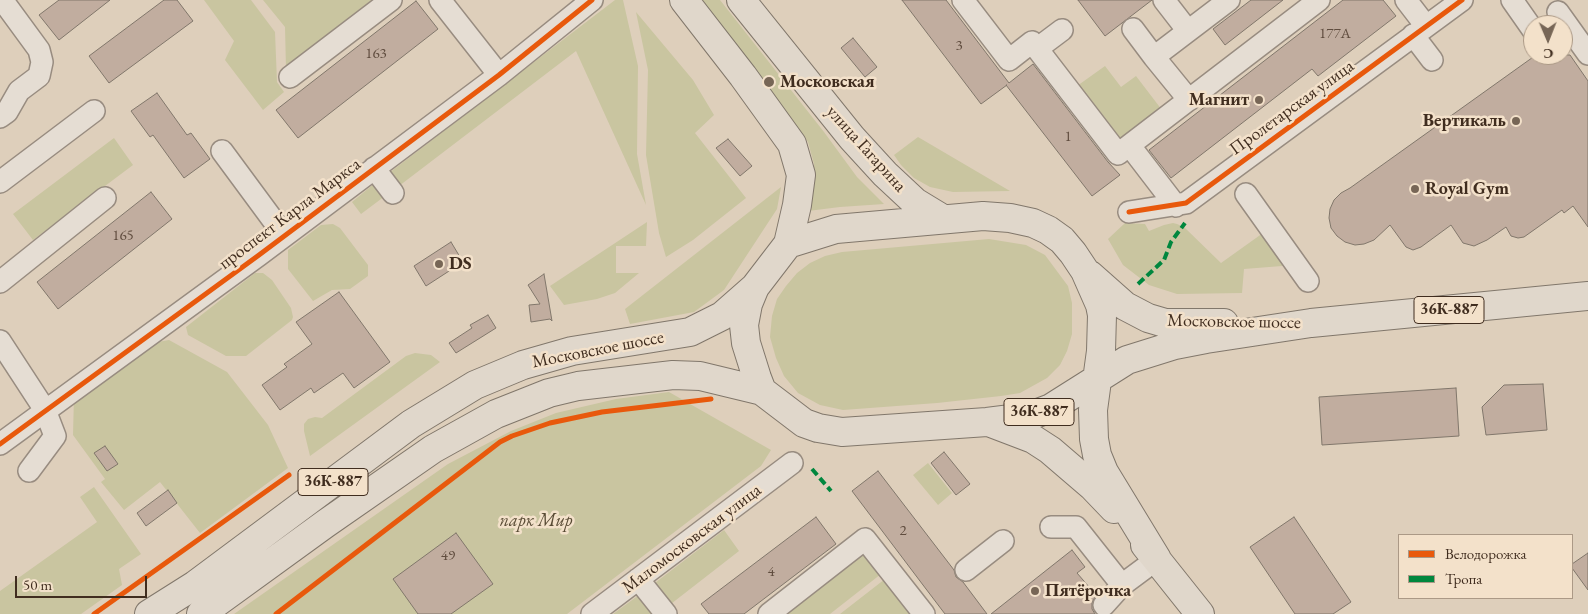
<!DOCTYPE html>
<html>
<head>
<meta charset="utf-8">
<style>
	body { margin:0 }
	#map { position:relative; width:1588px; height:614px; overflow:hidden; background:#decfbb; font-family:"EB Garamond",serif }
	canvas { display:block }
	.legend { position:absolute; left:1398px; top:534px; width:175px; height:65px; box-sizing:border-box; background:#f3e1ca; border:1px solid #ab9986; margin:0; padding:6px 9px; list-style:none; font-size:15px; color:#402d1f }
	.legend li { display:flex; align-items:center; gap:10px; height:25px }
	.legend b { width:25px; border:1px solid #ab9986 }
	.north { position:absolute; left:1523px; top:15px; width:50px; height:50px; box-sizing:border-box; background:#f3e1ca; border:1px solid #ab9986; border-radius:50%; rotate:179deg; font-size:14px; font-weight:700; line-height:20px; text-align:center; color:#402d1f }
	.north::after { content:''; display:block; margin:auto; width:18px; height:22px; background:#776656; clip-path:polygon(50% 0,100% 100%,50% 72%,0 100%) }
	.scale { position:absolute; left:15px; top:576px; width:132px; height:22px; box-sizing:border-box; border:2px solid #402d1f; border-top:0; padding-left:6px; font-size:15px; line-height:18px; white-space:nowrap; color:#402d1f; -webkit-text-stroke:4px #f3e1ca; paint-order:stroke }
</style>
</head>
<body>
<div id="map">
<canvas width="1588" height="614"></canvas>
<ul class="legend">
<li><b style="height:6px;background:#e8590c"></b>Велодорожка</li>
<li><b style="height:6px;background:#00873e"></b>Тропа</li>
</ul>
<div class="north">С</div>
<div class="scale">50 m</div>
</div>
<script>
const context = document.querySelector('canvas').getContext('2d');
context.lineJoin = 'round';
function paint(path, color) {
  context.fillStyle = color;
  context.fill(path, 'evenodd');
}
function toPath(rows) {
  const path = new Path2D();
  for (const r of rows) {
    path.moveTo(r[0], r[1]);
    for (let i = 2; i < r.length; i += 2) path.lineTo(r[i], r[i + 1]);
  }
  return path;
}
function trace(path, color, width, dash) {
  context.strokeStyle = color;
  context.lineWidth = width;
  context.lineCap = dash ? 'butt' : 'round';
  context.setLineDash(dash || []);
  context.stroke(path);
}
function label(font, color, halo, rows, align = 'center') {
  context.font = font + ' "EB Garamond",serif';
  context.lineWidth = 5;
  context.setLineDash([]);
  context.textBaseline = 'middle';
  context.strokeStyle = halo;
  context.fillStyle = color;
  for (const [text, x, y, turn = 0] of rows) {
    context.save();
    context.translate(x, y);
    context.rotate((+turn || 0) * Math.PI / 180);
    context.textAlign = isNaN(turn) ? turn : align;
    if (halo) context.strokeText(text, 0, 0);
    context.fillText(text, 0, 0);
    context.restore();
  }
}
paint(toPath([
	[204,0,251,0,275,32,277,82,284,92,263,110,225,60,234,41],
	[263,0,377,0,286,69,285,27],
	[615,0,623,0,638,66,637,154,646,205,576,51,399,186,389,173],
	[697,0,720,0,824,132,857,177,884,204,840,207,808,211,814,186,814,164,808,142],
	[636,12,693,80,714,115,695,133,746,198,693,240,666,257,659,233,646,155,648,70],
	[1105,66,1121,87,1136,76,1162,110,1119,142,1077,86],
	[918,137,1010,191,953,192,930,187,914,178,901,165,894,155],
	[114,138,133,165,33,240,13,214],
	[375,183,385,196,361,214,352,202],
	[781,187,777,209,724,290,694,312,630,324,625,309],
	[647,222,646,246,616,246,616,273,639,273,615,293,597,299,564,305,550,286],
	[1125,223,1145,224,1149,231,1164,225,1173,223,1177,224,1184,227,1221,263,1263,233,1285,261,1282,266,1244,269,1242,293,1177,294,1149,285,1123,265,1108,239],
	[333,224,340,228,368,265,368,276,350,289,332,290,313,301,288,269,288,250,321,225],
	[989,239,1026,245,1045,255,1068,286,1072,303,1072,334,1067,351,1060,365,1047,378,1020,393,1001,396,937,403,843,410,820,405,798,393,784,376,776,358,770,337,772,316,777,299,786,286,797,273,810,263,825,256,842,252],
	[255,273,263,273,272,280,291,308,293,317,292,320,246,356,226,356,188,335,186,327],
	[169,340,227,372,268,425,288,468,200,533,160,482,124,510,101,482,105,479,73,435,74,396,147,344],
	[415,353,431,355,440,362,310,456,304,431,304,424,308,419,315,417,322,418,406,356],
	[669,392,771,450,761,466,567,614,234,614,448,464,511,431,556,413,616,399],
	[928,463,952,493,938,505,913,475],
	[94,487,141,554,119,569,122,585,81,614,0,614,0,591,97,522,80,497],
	[724,530,739,551,667,607,651,586],
	[864,552,881,574,830,614,789,614,788,612],
	[885,579,913,614,840,614],
	[643,592,657,614,613,614]
]), '#c9c5a0');
const building = toPath([
	[59,0,110,0,59,40,39,15,59,0],
	[164,0,177,0,193,21,109,83,89,56,164,0],
	[902,0,946,0,1009,83,1033,64,1108,162,1120,175,1092,196,1006,85,1007,85,981,104,902,0],
	[1078,0,1152,0,1105,36,1078,0],
	[1251,0,1283,0,1225,45,1213,29,1251,0],
	[1343,0,1383,0,1396,16,1318,76,1312,69,1171,178,1149,150,1343,0],
	[416,1,438,29,298,138,276,110,416,1],
	[853,38,877,67,865,77,841,48,853,38],
	[1536,55,1570,55,1588,81,1588,227,1573,206,1564,213,1562,210,1524,237,1518,238,1511,236,1506,227,1487,240,1474,246,1463,243,1451,225,1421,247,1413,250,1406,247,1390,225,1374,240,1364,244,1355,245,1345,242,1337,236,1331,228,1329,218,1330,209,1334,200,1341,193,1350,188,1536,55],
	[157,93,187,135,191,133,210,159,184,178,153,135,150,137,131,111,157,93],
	[728,139,752,166,740,176,716,148,728,139],
	[151,192,172,219,58,309,37,282,151,192],
	[451,242,463,262,426,286,414,266,451,242],
	[544,274,552,321,550,319,531,322,529,305,540,304,528,285,544,274],
	[339,292,390,362,354,388,343,373,314,393,311,388,280,410,262,385,287,367,284,364,312,344,296,322,339,292],
	[488,315,496,328,456,353,449,343,472,328,470,325,488,315],
	[1543,384,1547,430,1486,435,1482,407,1504,385,1543,384],
	[1456,388,1459,436,1322,445,1319,397,1456,388],
	[105,446,118,464,107,471,94,453,105,446],
	[944,452,970,484,956,495,931,463,944,452],
	[878,471,954,570,956,577,963,582,987,614,945,614,923,585,852,491,878,471],
	[168,490,177,503,146,526,137,513,168,490],
	[816,517,836,544,744,614,709,614,701,604,816,517],
	[1294,517,1351,602,1333,614,1295,614,1250,547,1294,517],
	[456,533,493,584,451,614,418,614,393,579,456,533],
	[1072,550,1085,567,1077,573,1096,595,1092,603,1092,609,1095,614,991,614,1072,550],
	[1588,553,1588,590,1572,568,1572,564,1588,553]
]);
paint(building, '#c1ad9f');
trace(building, '#81776b', 1);
const minor = toPath([
	[440,0,499,75],
	[963,0,1009,60,1032,42,1118,154,1319,0],
	[1164,0,1188,31],
	[1406,0,1426,26],
	[1512,0,1533,30],
	[1558,12,1588,54],
	[1133,29,1154,57],
	[1413,35,1432,60],
	[1038,48,1062,30],
	[290,77,391,0],
	[1189,100,1154,57,1229,0],
	[0,117,7,112,19,91,39,76,42,62,39,50,6,5],
	[1130,146,1176,206],
	[222,151,284,235],
	[374,168,393,193],
	[0,182,94,111],
	[1246,194,1308,281],
	[1129,212,1186,203,1462,0],
	[0,282,105,198],
	[0,341,45,410,55,436,29,471],
	[0,444,259,255,499,75,592,0],
	[1051,527,1076,527,1122,585],
	[966,570,1003,541],
	[638,579,666,614],
	[1104,605,1122,585,1157,559],
	[592,614,792,463],
	[769,614,865,539,924,614]
]);
const major = toPath([
	[684,0,743,76,792,144,801,175,797,205,788,244],
	[741,0,852,138,885,174,915,202,943,219],
	[1090,275,1125,306,1148,318,1165,323,1224,323],
	[755,287,748,304,744,325,746,343,757,378,762,391],
	[991,423,1033,439,1050,450,1092,486,1114,509],
	[1145,545,1200,614],
	[149,614,195,585,411,424,475,385,523,365,572,351,690,332,722,316,755,287,788,244,836,229,983,216,1010,218,1033,223,1048,230,1062,240,1073,253,1085,271,1100,305,1102,315,1101,351,1093,410,1094,439,1097,455,1104,472,1157,559],
	[201,614,325,524,433,449,496,414,549,393,578,386,673,375,700,376,762,391,804,423,818,428,842,432,987,422,1027,417,1051,408,1127,360,1175,345,1206,339,1311,323,1588,296]
]);
trace(minor, '#988c80', 24);
trace(major, '#81776b', 30);
trace(minor, '#e5ddd3', 21);
trace(major, '#e0d7cb', 28);
trace(toPath([
	[1138,284,1164,260,1171,242,1185,223],
	[812,469,831,491]
]), '#00873e', 4, [8, 4]);
trace(toPath([
	[1129,212,1186,203,1462,0],
	[0,444,259,255,499,75,592,0],
	[94,614,289,475],
	[276,614,500,442,512,436,550,423,602,412,711,399]
]), '#e8590c', 5);
for (const [x, y, r, color] of [
	[769,82,6,"#776656"],
	[1259,100,5,"#776656"],
	[1516,121,5,"#776656"],
	[1415,189,5,"#776656"],
	[439,264,5,"#776656"],
	[1035,591,5,"#776656"]
]) {
  const dot = new Path2D();
  dot.arc(x, y, r, 0, 2 * Math.PI);
  context.fillStyle = color;
  context.fill(dot);
  trace(dot, '#f3e1ca', 2);
}
label('15px', '#604d3f', null, [
	["177А",1335,34],
	["3",959,46],
	["163",376,54],
	["1",1068,137],
	["165",123,236],
	["2",903,531],
	["49",448,556],
	["4",771,572]
]);
for (const [x, y, w] of [
	[1449,310,70],
	[1039,412,70],
	[333,482,70]
]) {
  const box = new Path2D();
  box.roundRect(x - w / 2, y - 13.5, w, 27, 4);
  context.fillStyle = '#f3e1ca';
  context.fill(box);
  trace(box, '#402d1f', 1);
}
label('bold 16px', '#402d1f', null, [
	["36К-887",1449,310],
	["36К-887",1039,412],
	["36К-887",333,482]
]);
label('bold 18px', '#402d1f', '#f3e1ca', [
	["Московская",780,82],
	["Магнит",1249,100,"right"],
	["Вертикаль",1506,121,"right"],
	["Royal Gym",1425,189],
	["DS",449,264],
	["Пятёрочка",1045,591]
], 'left');
label('18px', '#402d1f', '#f3e1ca', [
	["Пролетарская улица",1292,108,-36],
	["улица Гагарина",866,149,48],
	["проспект Карла Маркса",290,214,-37],
	["Московское шоссе",1234,322,1],
	["Московское шоссе",598,350,-11],
	["Маломосковская улица",692,539,-37]
]);
label('italic 18px', '#584a34', '#f3e1ca', [
	["парк Мир",536,521]
]);
</script>
</body>
</html>
